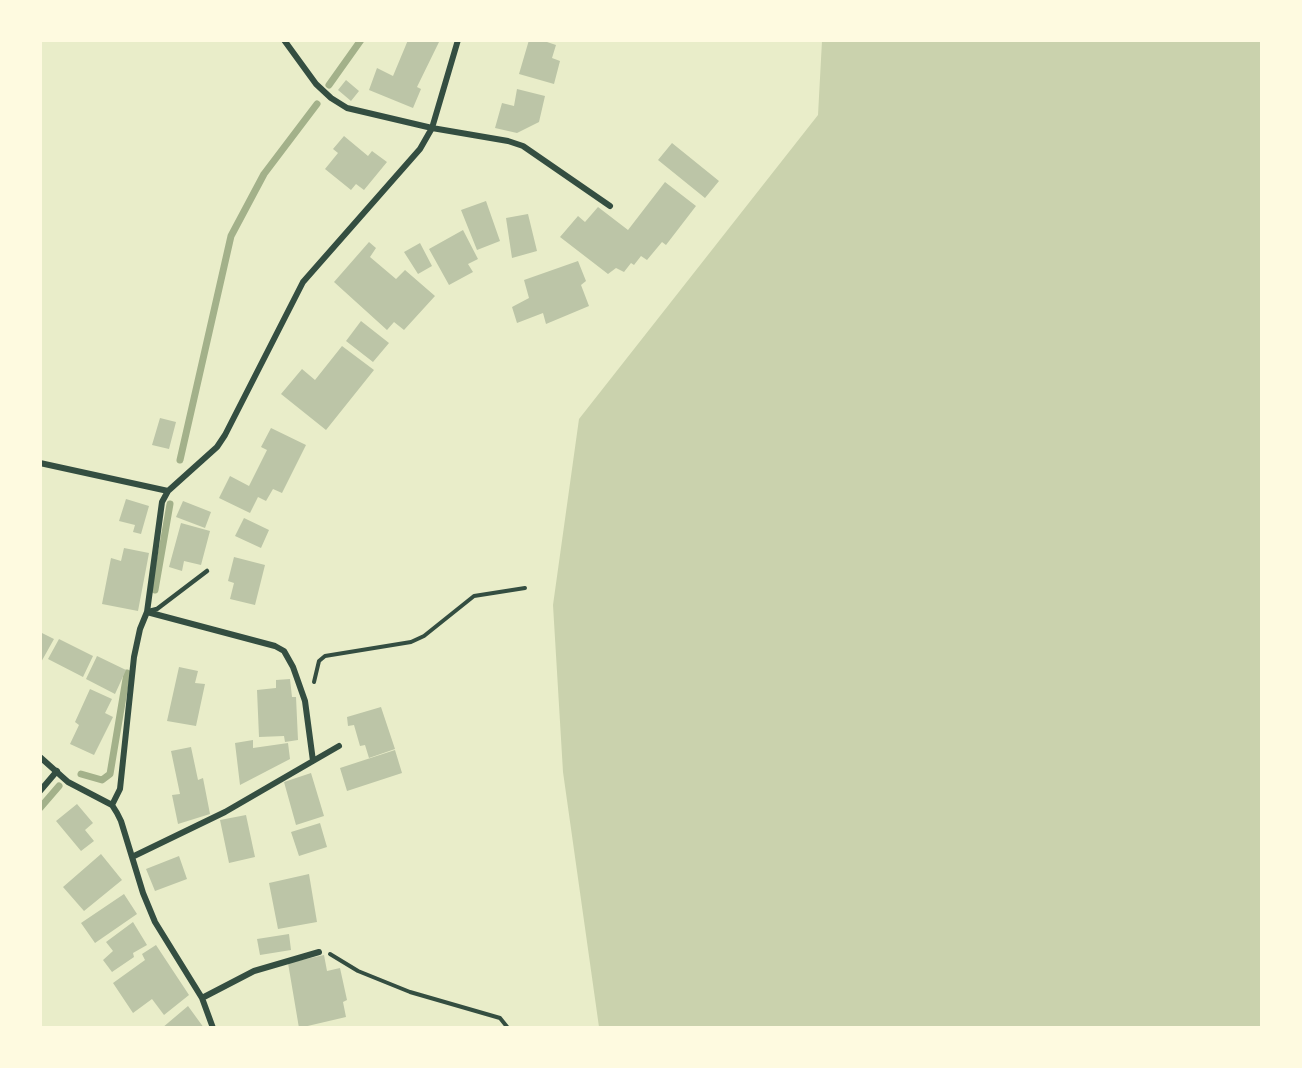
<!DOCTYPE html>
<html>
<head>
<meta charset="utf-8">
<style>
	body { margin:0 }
	#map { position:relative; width:1302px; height:1068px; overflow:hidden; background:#e9edc9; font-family:"Alegreya Sans",sans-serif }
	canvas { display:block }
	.frame { position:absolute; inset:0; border:42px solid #fefae0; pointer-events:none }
</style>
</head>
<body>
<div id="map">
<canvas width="1302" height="1068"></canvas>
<div class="frame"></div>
</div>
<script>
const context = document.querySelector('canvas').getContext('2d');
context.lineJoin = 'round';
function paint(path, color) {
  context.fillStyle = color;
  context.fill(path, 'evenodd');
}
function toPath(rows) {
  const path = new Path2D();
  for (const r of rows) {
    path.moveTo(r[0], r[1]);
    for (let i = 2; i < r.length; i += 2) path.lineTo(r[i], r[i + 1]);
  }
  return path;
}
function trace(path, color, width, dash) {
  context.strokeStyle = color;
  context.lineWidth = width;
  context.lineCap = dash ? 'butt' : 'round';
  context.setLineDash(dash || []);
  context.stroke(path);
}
paint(toPath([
	[822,41,1261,41,1261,1027,599,1027,563,772,553,605,579,419,818,115]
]), '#cad2ad');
trace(toPath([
	[329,85,361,40],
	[180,460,231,236,264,174,317,104],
	[155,590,170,504],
	[81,774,102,780,110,774,127,673],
	[40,808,59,786]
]), '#a3b18a', 7);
paint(toPath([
	[408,40,439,42,417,87,421,89,413,108,369,90,377,68,393,76],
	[529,40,541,40,556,45,552,58,560,61,554,84,519,74],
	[346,80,359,91,351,101,338,90],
	[517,89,545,96,539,122,517,133,495,128,502,103,514,106],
	[344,136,368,156,372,151,387,162,364,190,356,184,351,190,325,169,338,153,333,149],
	[672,143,719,181,705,198,658,160],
	[665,182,696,206,666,245,662,242,647,260,641,256,634,265,631,263,624,272,616,268,608,274,560,237,578,216,585,222,598,207,628,230],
	[486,201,500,241,477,250,461,210],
	[528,214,537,251,512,258,506,218],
	[463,230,478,259,468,264,473,272,449,285,429,249],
	[369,242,376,248,370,257,396,279,405,270,435,296,404,330,394,322,387,330,334,282],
	[420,243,432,266,418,274,404,252],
	[578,261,586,281,581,285,589,306,546,324,543,313,517,323,512,307,529,298,524,280],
	[361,321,389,343,373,362,346,341],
	[342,346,374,370,326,430,281,394,302,369,315,380],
	[160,418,176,422,169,449,152,445],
	[271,428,306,445,282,493,273,489,266,501,258,497,250,513,219,498,230,476,249,486,267,450,261,447],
	[126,499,149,506,141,534,133,532,135,525,119,521],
	[183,501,211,512,205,528,176,517],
	[244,518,269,530,261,548,235,536],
	[181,523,210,531,201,565,184,561,182,571,169,567],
	[124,548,149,553,138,611,102,604,111,558,121,561],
	[234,557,265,565,255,605,230,599,234,583,228,581],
	[40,632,54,639,40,664],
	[59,639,93,656,83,677,48,659],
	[97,656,126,670,115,694,86,679],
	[179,667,198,671,195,683,205,684,196,726,167,721],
	[290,679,292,697,296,697,298,740,285,742,284,736,259,737,257,690,276,688,276,680],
	[90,689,112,699,105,713,113,717,94,755,70,744,79,725,75,722],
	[381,707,395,749,369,758,365,745,360,746,354,725,348,726,347,717],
	[253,740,253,748,288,743,290,759,240,785,235,743],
	[191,747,198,780,203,778,210,814,178,824,172,795,180,794,171,751],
	[395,750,402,773,347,791,340,768],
	[311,773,324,816,296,825,284,782],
	[77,804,93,823,85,830,94,841,81,851,56,821],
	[246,815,255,857,229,863,220,820],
	[320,823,327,847,299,856,291,832],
	[101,854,122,880,84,911,63,887],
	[179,856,187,879,155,891,146,869],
	[309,874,317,922,278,929,269,883],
	[124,894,137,914,95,943,81,923],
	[133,922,147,945,133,953,134,957,112,972,103,960,113,951,106,942],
	[289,934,291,950,260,955,257,939],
	[156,945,189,995,164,1015,152,999,133,1013,113,983,145,960,142,954],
	[324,955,327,971,340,968,347,1000,343,1002,346,1017,299,1028,288,963],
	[188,1006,204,1028,162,1028]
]), '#bcc5a7');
trace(toPath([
	[314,682,319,661,325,656,411,642,424,636,474,596,525,588],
	[330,954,358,971,410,992,500,1018,508,1028]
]), '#344e41', 4);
trace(toPath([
	[149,611,157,609,207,571]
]), '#344e41', 4.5);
trace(toPath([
	[284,40,316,84,331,98,347,108,432,128,508,141,523,146,610,206],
	[40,463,168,491],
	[40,757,68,782,112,805,117,813,121,821,143,893,155,922,202,998,213,1028],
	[313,761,339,746],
	[40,791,57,771],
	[112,805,120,789,134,657,140,629,147,612,162,502,168,491,217,447,225,435,303,282,420,149,432,128,458,40],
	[132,857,225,812,313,761,305,701,293,667,284,651,275,646,147,612],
	[202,998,254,971,319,952]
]), '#344e41', 6);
</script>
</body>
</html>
